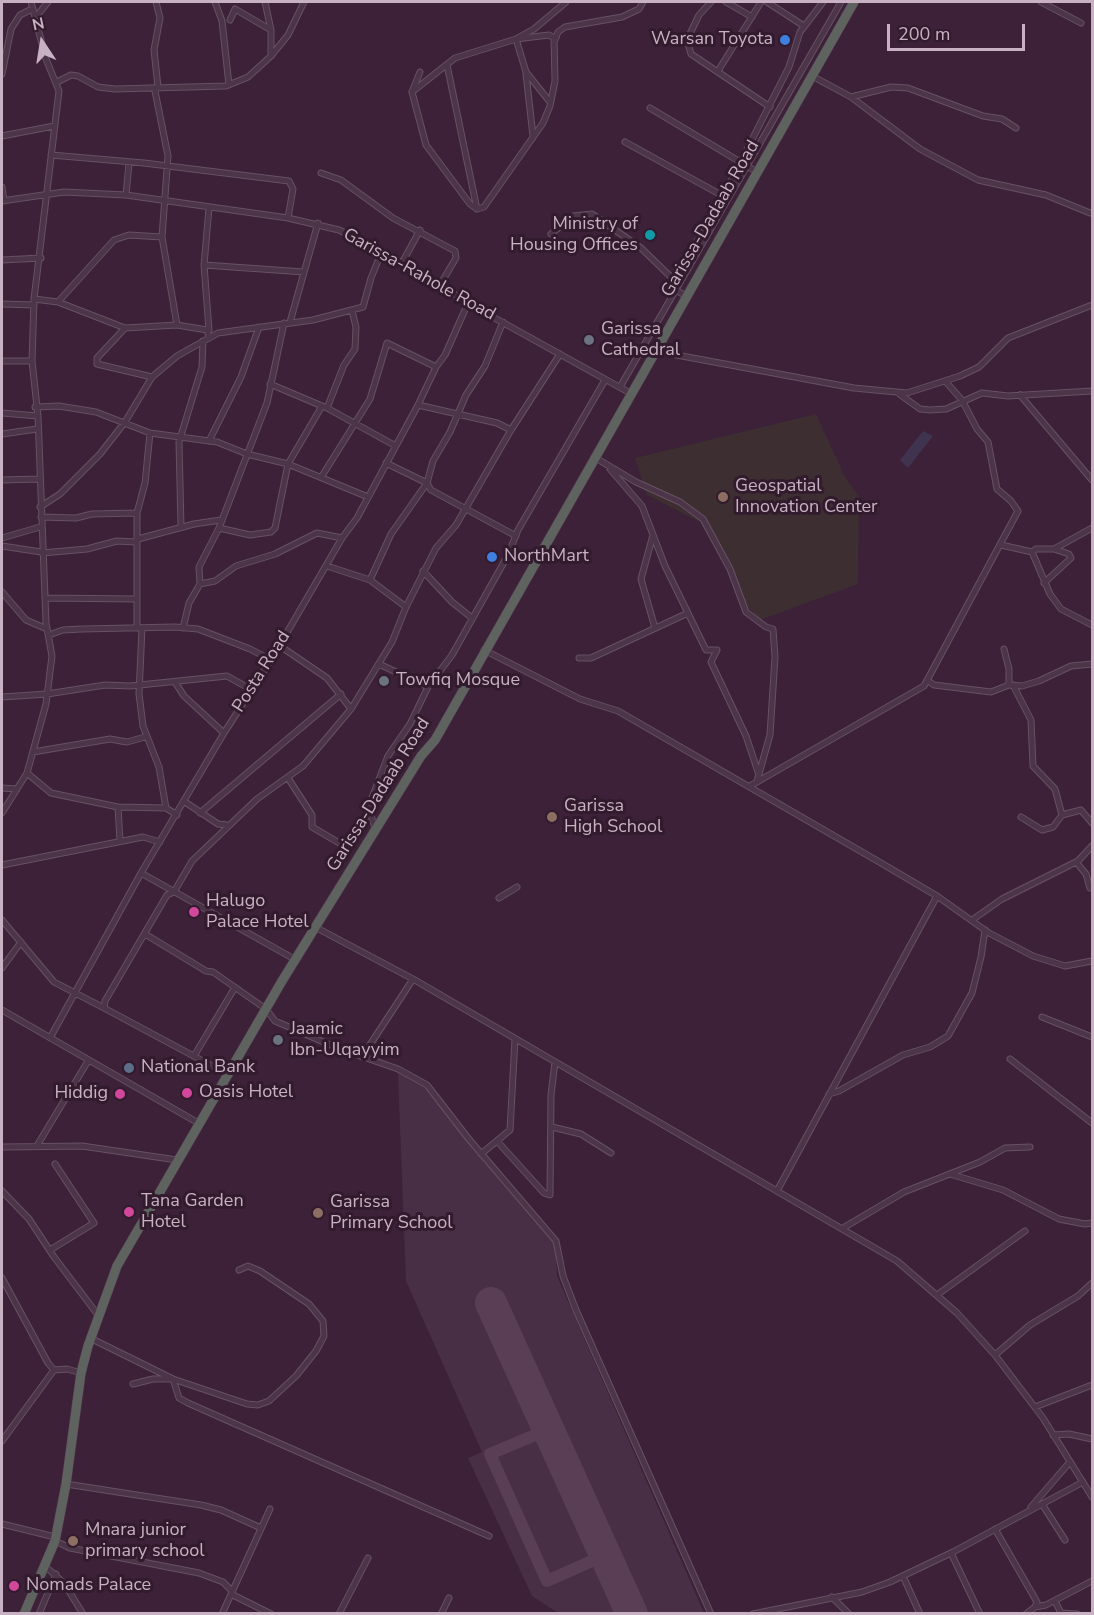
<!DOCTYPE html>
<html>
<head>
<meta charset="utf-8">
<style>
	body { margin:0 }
	#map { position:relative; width:1094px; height:1615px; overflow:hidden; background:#3c2138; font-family:"Nunito Sans",sans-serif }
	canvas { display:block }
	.frame { position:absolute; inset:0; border:3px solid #c8b1c3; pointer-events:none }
	.north { position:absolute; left:12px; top:12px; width:60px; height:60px; -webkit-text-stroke:4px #311b2d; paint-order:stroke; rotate:348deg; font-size:16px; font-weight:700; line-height:24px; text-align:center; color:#c8b1c3 }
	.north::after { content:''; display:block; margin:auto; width:21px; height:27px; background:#c8b1c3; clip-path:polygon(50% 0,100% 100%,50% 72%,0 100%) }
	.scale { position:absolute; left:887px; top:24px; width:138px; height:27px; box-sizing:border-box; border:3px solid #c8b1c3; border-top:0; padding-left:8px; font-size:18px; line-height:21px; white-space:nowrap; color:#c8b1c3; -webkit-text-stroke:4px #311b2d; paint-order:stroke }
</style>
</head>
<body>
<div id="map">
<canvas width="1094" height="1615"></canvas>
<div class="frame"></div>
<div class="north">N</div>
<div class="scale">200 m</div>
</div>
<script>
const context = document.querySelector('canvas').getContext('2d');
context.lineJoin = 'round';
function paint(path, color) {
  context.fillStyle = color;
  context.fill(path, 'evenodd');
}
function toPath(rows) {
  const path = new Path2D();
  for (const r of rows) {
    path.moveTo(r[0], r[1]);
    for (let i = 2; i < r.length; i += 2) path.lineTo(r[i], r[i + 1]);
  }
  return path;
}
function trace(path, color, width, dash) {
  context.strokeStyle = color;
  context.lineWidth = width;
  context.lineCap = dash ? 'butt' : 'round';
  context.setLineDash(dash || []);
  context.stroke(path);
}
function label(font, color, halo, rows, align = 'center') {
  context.font = font + ' "Nunito Sans",sans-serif';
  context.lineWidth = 6;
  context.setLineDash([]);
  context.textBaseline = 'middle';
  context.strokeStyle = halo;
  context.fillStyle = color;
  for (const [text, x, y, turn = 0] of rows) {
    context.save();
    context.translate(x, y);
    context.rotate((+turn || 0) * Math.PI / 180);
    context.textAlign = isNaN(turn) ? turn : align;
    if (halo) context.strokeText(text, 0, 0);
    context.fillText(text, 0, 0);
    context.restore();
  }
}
paint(toPath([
	[816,414,845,477,859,497,858,584,760,620,747,606,700,522,647,495,635,458]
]), '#3d2e32');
paint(toPath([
	[398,1073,422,1085,552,1239,556,1250,557,1276,704,1613,558,1613,532,1596,468,1458,482,1452,406,1281]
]), '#492f45');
paint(toPath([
	[923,431,933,436,908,468,900,460]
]), '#3f3350');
trace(toPath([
	[539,1425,535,1435,490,1454,547,1581,592,1561,597,1552]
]), '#5a3e56', 12);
trace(toPath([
	[491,1303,632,1614]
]), '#5a3e56', 32);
const minor = toPath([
	[156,2,160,18,154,50,158,87,155,91,168,156,162,237,177,325],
	[215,2,222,21,229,85],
	[265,2,271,30,271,56],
	[711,2,699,15,687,40,691,54,770,107],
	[726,2,752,17],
	[767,2,804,26],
	[1041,2,1081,23],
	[35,18,48,2],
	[230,20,235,9,271,30],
	[555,40,558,32,565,27,622,17,639,9,643,2],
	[447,65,477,209],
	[718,71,761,2],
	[420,72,412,92,426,145,470,204,477,209,484,207,543,123,550,106,555,81,554,38,549,35,516,39,526,72,550,102],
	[2,74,11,29,20,15,32,9],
	[526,74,533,136],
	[812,76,851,97,891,87,908,88,983,116,1002,119,1016,128],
	[57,82,71,75,78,76,98,87,115,89,226,86,248,77,271,56,288,35,304,2],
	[412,92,455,58,516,39,534,29,566,2],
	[851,97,920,149,978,180,1046,195,1090,213],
	[650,108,757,172],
	[2,136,54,126],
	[625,142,723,196],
	[51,155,144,163,289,181,293,189,288,218],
	[321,173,341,180,393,218,455,251,456,258,440,285],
	[2,187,4,201],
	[126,195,129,163],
	[2,201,64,192,126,195,288,218,339,230,382,251,491,316,630,393],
	[551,234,573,216,592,214,641,248,672,278,674,289,686,296],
	[2,260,41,258],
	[402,263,420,230],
	[204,265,209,208],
	[672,278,710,222,789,67,800,32,823,2],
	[34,299,58,302,125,328,177,325,207,330,209,337],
	[58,302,114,240,129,235,162,237],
	[2,304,34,305],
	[290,322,318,223],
	[125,328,97,358,97,364,152,377],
	[209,330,204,265,304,272],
	[655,351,854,388,907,393,960,376,979,367,1008,338,1092,305],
	[2,361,32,361],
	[270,384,322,406],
	[620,387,841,2],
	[898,393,920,409,930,410,946,409,982,393,1008,396,1092,391],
	[1020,395,1092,480],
	[418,405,497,423,511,430],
	[35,407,59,406,96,412,150,433,217,442,247,454,288,464,368,497],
	[327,408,394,445],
	[2,413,38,416],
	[2,434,37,429],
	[209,441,241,377,259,327],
	[594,457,636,482,680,502,703,519,730,569,746,612,766,627,773,629,775,657,770,735,757,781],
	[386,463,427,483,431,490,516,536],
	[610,469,642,506,665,566,706,650,717,650,711,662,746,736,758,772],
	[322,476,370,399,387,343,436,367],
	[2,480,40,479],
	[40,507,60,494,100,454,125,422,152,377,177,356,218,333,313,320,363,307,371,278,382,251],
	[41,517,76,518,92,514,137,513],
	[181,527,179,442,202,367,203,341],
	[219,528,250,535,271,532,275,528,288,464,322,406,327,408,344,365,355,349,356,327,352,311],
	[653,535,641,579,655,628],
	[2,538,40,527],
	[138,539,194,524,221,520],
	[1001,545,1032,552,1036,549,1054,549,1092,528],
	[2,546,41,552],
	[1032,552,1050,594,1061,609,1092,625],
	[42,553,87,549,117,541,136,542],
	[327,566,370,580,406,607],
	[423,571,452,602,472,618],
	[370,580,391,534,427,483,433,461,450,432,466,395,485,366,503,322],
	[1044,583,1071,558,1069,554,1054,549],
	[200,584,215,581,236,566,275,554,317,533,342,538],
	[2,592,26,620,47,629],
	[46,598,137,599],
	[137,627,137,513,145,483,150,433],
	[142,628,139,694,143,726,159,767,166,808],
	[183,628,189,603,200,584,199,567,219,528,267,403,284,323],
	[49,635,63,630,82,629,175,627,198,629,250,649,271,660],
	[280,646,327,678,351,709],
	[1004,649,1009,669,1009,685],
	[484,650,580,699,618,711,881,863,937,896,989,933,1033,956,1065,966,1092,961],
	[579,658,591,658,688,613],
	[379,664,428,687],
	[927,680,934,685,991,692,1009,685,1022,686,1039,681,1071,666,1092,664],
	[175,682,184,696,224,733],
	[1013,685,1031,720,1033,766,1055,789,1062,815,1081,810,1092,823],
	[2,697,47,694,105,685,130,686,227,676,252,690],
	[33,752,110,739,127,742,145,737],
	[27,773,51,793,118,807,166,808,177,815],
	[288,778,312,815,312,827,341,844,350,842,354,837,368,812],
	[750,786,924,686,1018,511,1011,501,997,489,988,442,977,429,962,400,946,382],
	[2,788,17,789],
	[185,802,218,824,227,825],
	[118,807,120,841],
	[2,813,27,773,46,704,52,656,46,623,38,416,32,361,34,299,59,91,46,59,31,2],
	[200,813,341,694],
	[1021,817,1042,830,1053,827,1062,815],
	[376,830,368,808,388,756,410,724,428,687,452,655,508,555,518,530,605,380],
	[1076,862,1086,874,1090,888],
	[2,865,143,837,160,842],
	[141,873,296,960],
	[499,898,517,887],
	[2,920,54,982,104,1008],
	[972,920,1002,899,1078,861,1092,846],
	[315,927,413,979,897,1261,957,1313,995,1355,1043,1418,1092,1497],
	[145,934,206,971,213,972,266,1009,275,1021,335,1047,398,1069,427,1085,468,1138,556,1241,563,1276,576,1310,711,1614],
	[2,968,21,942],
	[2,1010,200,1124],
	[1042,1017,1092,1037],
	[50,1038,141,873,224,733,271,660,342,538,357,518,418,405,436,367,445,355,468,303],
	[194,1056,234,989],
	[362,1057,413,979],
	[1010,1059,1092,1123],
	[229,1075,104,1008,105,1001,167,895,174,892,192,861,257,799,303,766,351,709,392,642,406,607,436,548,456,525,511,430,560,354],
	[829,1094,839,1091,903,1055,930,1047,948,1036,972,993,981,957,985,930],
	[552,1127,581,1134,611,1153],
	[497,1141,544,1193,550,1195,551,1095,555,1062],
	[38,1144,88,1061],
	[2,1147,82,1146,177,1160],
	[481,1154,510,1130,515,1039],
	[950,1174,1003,1190,1059,1219,1085,1224,1092,1223],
	[2,1191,29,1219,54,1257,98,1315],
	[777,1191,937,896],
	[843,1228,904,1192,980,1162,1005,1148,1030,1147],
	[50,1250,94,1223,55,1164],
	[2,1278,48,1363,54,1370,67,1369,81,1373],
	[937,1295,1025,1231],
	[90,1338,173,1379,247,1404,258,1405,269,1401,296,1376,316,1351,324,1336,323,1321,309,1304,260,1271,248,1266,239,1270],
	[995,1355,1030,1325,1078,1296,1092,1283],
	[133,1384,153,1379,173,1379,179,1398,188,1403,489,1536],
	[1035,1407,1092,1385],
	[1053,1435,1069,1434,1092,1439],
	[2,1441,54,1370],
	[66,1484,201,1505,221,1510,261,1528],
	[1042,1504,1065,1540],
	[1031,1507,1069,1463],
	[2,1524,55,1537],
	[995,1529,1037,1602,1035,1607,1026,1614],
	[55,1541,70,1548,199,1573,223,1582,232,1591],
	[951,1553,980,1614],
	[46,1567,64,1583,83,1614],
	[903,1576,920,1614],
	[231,1594,271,1614],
	[832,1597,849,1614],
	[1055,1601,1061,1613,1077,1614],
	[1035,1607,1046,1605,1092,1581],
	[39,1614,56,1574],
	[222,1614,270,1509],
	[339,1614,368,1558],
	[441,1614,449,1598],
	[753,1614,862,1592,890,1582,953,1552,1083,1482]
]);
const trunk = toPath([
	[24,1614,55,1541,66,1484,81,1373,88,1346,117,1266,282,981,421,756,435,740,854,2]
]);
trace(minor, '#675163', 7);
trace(trunk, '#543e50', 10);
trace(minor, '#4c3548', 5);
trace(trunk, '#5f6360', 9);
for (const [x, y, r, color] of [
	[785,40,6,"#3f7fe0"],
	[650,235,6,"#0f9aa8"],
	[589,340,6,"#6b7280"],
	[723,497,6,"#8d6e63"],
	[492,557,6,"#3f7fe0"],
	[384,681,6,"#6b7280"],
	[552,817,6,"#8d6e63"],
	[194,912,6,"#d1479c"],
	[278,1040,6,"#6b7280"],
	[129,1068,6,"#5c6f8a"],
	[187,1093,6,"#d1479c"],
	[120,1094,6,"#d1479c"],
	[129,1212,6,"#d1479c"],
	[318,1213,6,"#8d6e63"],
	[73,1541,6,"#8d6e63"],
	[14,1586,6,"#d1479c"]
]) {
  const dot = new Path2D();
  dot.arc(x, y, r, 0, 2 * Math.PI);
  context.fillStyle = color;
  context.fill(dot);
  trace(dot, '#311b2d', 2);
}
label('18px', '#c8b1c3', '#311b2d', [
	["Warsan Toyota",773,40,"right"],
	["Ministry of",638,225,"right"],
	["Housing Offices",638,246,"right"],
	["Garissa",601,330],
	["Cathedral",601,351],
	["Geospatial",735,487],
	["Innovation Center",735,508],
	["NorthMart",504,557],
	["Towfiq Mosque",396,681],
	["Garissa",564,807],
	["High School",564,828],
	["Halugo",206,902],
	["Palace Hotel",206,923],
	["Jaamic",290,1030],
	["Ibn-Ulqayyim",290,1051],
	["National Bank",141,1068],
	["Oasis Hotel",199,1093],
	["Hiddig",108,1094,"right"],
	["Tana Garden",141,1202],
	["Hotel",141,1223],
	["Garissa",330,1203],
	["Primary School",330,1224],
	["Mnara junior",85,1531],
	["primary school",85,1552],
	["Nomads Palace",26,1586]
], 'left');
label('18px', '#c8b1c3', '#311b2d', [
	["Garissa-Dadaab Road",711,219,-60],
	["Garissa-Rahole Road",419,275,29],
	["Posta Road",262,672,-58],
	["Garissa-Dadaab Road",379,795,-58]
]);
</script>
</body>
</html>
